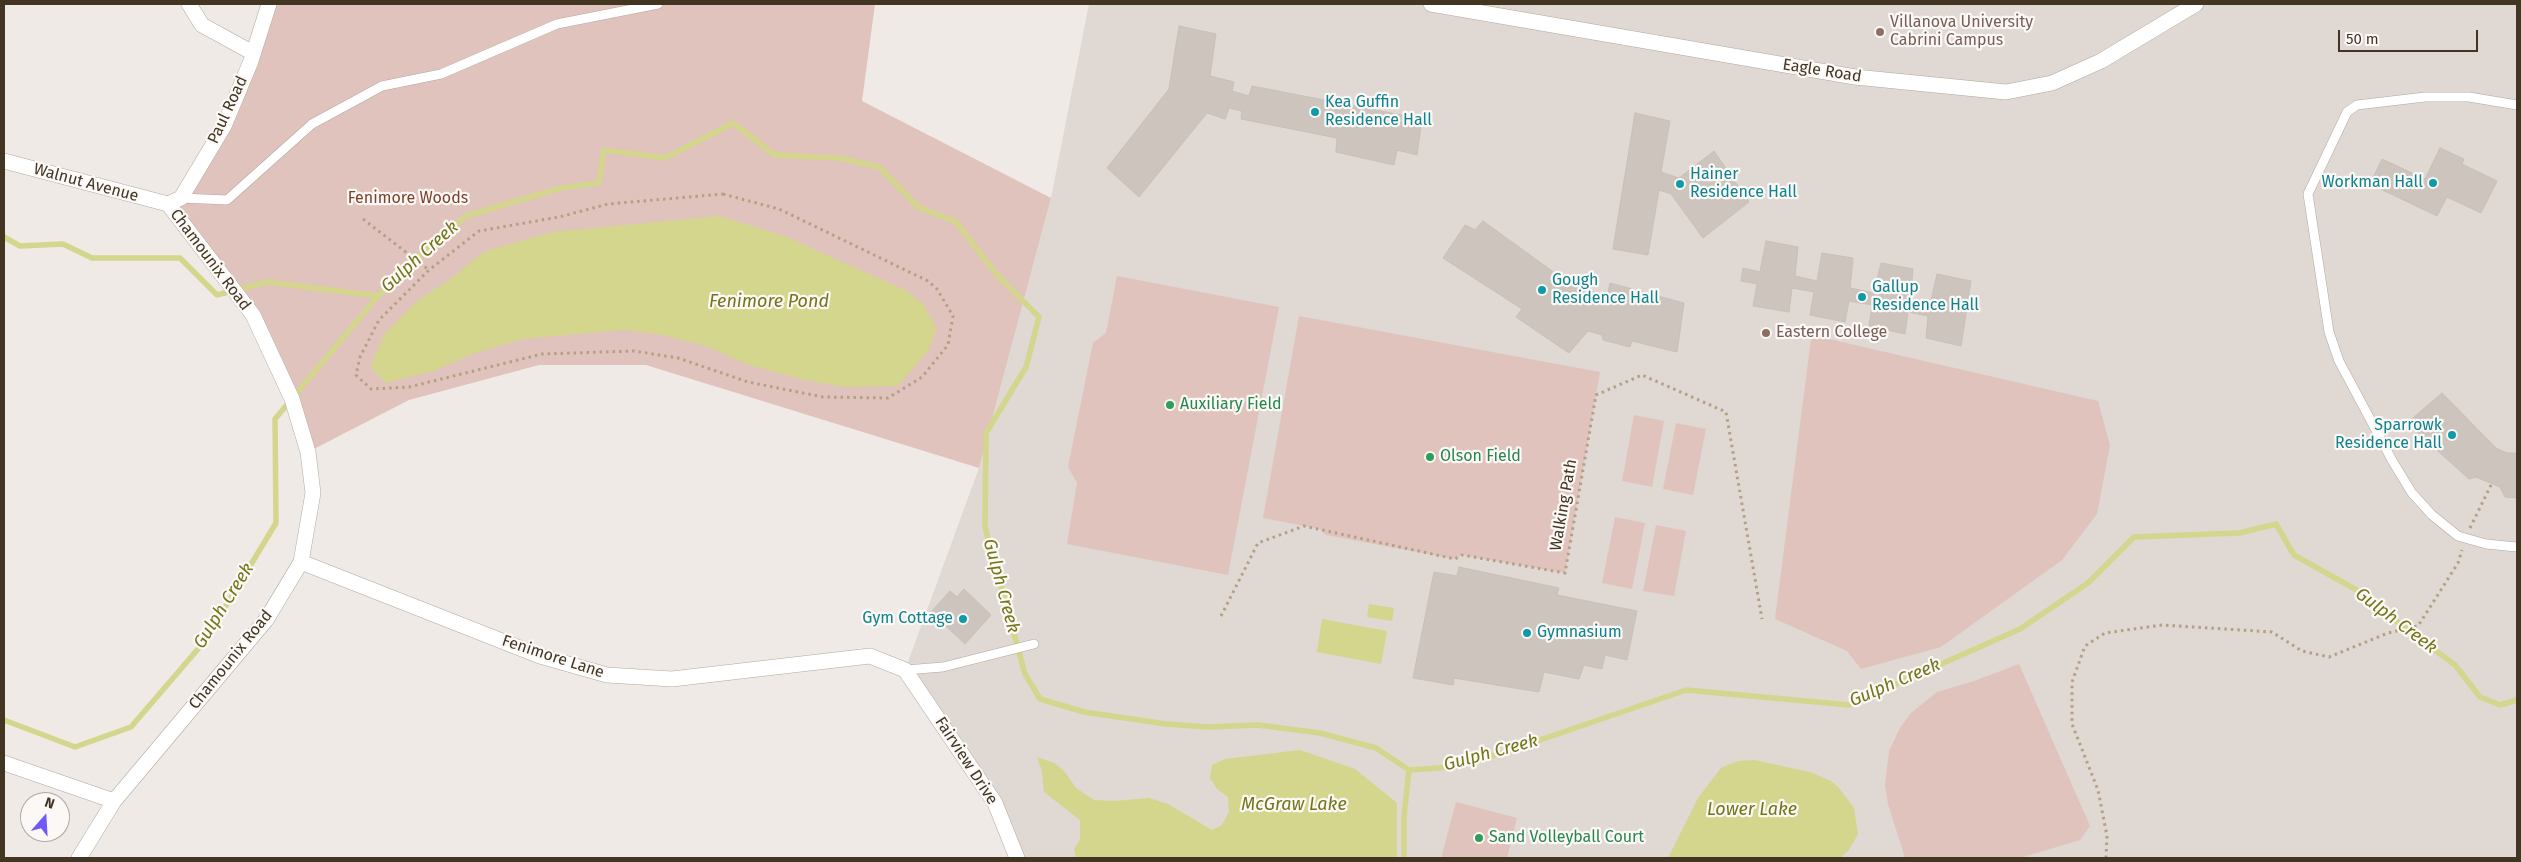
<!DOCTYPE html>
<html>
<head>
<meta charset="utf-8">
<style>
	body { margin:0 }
	#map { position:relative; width:2521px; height:862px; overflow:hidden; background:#efeae5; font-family:"Fira Sans",sans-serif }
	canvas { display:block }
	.frame { position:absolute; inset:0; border:5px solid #423623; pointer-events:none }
	.north { position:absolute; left:20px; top:792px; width:50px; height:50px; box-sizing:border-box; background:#fbf8f6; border:1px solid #b1aaa2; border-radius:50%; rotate:19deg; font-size:14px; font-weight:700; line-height:20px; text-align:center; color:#423623 }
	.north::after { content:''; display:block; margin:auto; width:18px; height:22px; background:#6f5af8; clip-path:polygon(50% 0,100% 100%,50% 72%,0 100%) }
	.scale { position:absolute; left:2338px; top:30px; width:140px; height:22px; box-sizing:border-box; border:2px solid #423623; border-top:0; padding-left:6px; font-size:15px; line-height:18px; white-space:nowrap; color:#423623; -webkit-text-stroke:4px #fbf8f6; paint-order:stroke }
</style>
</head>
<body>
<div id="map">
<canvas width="2521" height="862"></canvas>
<div class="frame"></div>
<div class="north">N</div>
<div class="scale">50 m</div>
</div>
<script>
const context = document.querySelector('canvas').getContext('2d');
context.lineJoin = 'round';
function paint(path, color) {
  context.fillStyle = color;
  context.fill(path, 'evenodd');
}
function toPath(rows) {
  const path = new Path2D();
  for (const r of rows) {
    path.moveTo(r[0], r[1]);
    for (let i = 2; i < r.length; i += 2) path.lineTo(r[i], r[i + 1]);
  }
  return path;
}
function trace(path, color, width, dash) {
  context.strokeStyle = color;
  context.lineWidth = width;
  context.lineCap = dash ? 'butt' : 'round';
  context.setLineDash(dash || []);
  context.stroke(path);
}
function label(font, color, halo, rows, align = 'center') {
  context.font = font + ' "Fira Sans",sans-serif';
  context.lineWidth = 4.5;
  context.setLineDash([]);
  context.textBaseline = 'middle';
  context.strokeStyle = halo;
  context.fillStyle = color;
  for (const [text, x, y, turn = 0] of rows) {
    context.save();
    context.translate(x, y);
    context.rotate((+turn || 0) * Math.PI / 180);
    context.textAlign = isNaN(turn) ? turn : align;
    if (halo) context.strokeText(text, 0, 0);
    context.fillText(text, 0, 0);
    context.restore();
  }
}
paint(toPath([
	[1089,4,2517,4,2517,858,1017,858,995,803,905,670,979,468,1051,198]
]), '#dfd8d3');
paint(toPath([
	[269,4,875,4,862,101,1051,198,979,468,646,365,539,365,409,400,308,452,253,315,168,204,224,126],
	[1117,276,1279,307,1228,575,1067,544,1077,483,1068,467,1093,343,1106,333],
	[1299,316,1600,372,1565,573,1462,555,1455,559,1326,535,1320,529,1263,518],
	[1820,337,2098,401,2110,445,2097,514,2062,560,1941,647,1861,669,1847,651,1775,619,1811,339],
	[1634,415,1664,421,1652,487,1622,481],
	[1676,423,1706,429,1693,495,1663,489],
	[1615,517,1645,523,1632,589,1602,583],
	[1656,525,1686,531,1674,596,1643,591],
	[2019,664,2090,826,2080,840,2020,858,1905,858,1888,804,1885,785,1889,751,1900,728,1911,713,1937,692,1974,681],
	[1456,802,1517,818,1507,858,1441,858]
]), '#e1c3be');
paint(toPath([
	[719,216,784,236,907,291,924,305,937,329,927,352,898,386,844,387,801,379,749,365,706,346,658,334,622,330,523,339,475,353,433,371,386,383,370,367,385,333,416,302,452,278,483,252,552,232],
	[1369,604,1394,608,1392,621,1367,617],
	[1322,619,1387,631,1381,664,1317,652],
	[1300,750,1355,769,1397,803,1397,858,1076,858,1074,850,1080,839,1080,820,1044,792,1042,772,1037,757,1054,763,1064,771,1076,788,1094,800,1115,801,1149,798,1168,804,1212,830,1222,825,1229,812,1228,797,1217,789,1210,778,1212,765,1225,759],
	[1754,760,1810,772,1831,781,1838,787,1854,808,1858,834,1849,850,1840,858,1668,858,1698,798,1721,768,1738,761]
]), '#d3d68c');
trace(toPath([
	[4,237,20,246,63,244,92,258,180,258,217,295,267,282,378,296],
	[4,720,75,747,131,727,204,642,276,523,275,419,378,296,405,268,466,216,561,188,599,183,604,150,665,158,733,123,775,155,839,158,879,167,918,207,956,222,997,275,1039,317,1026,367,986,433,985,527,1025,674,1040,699,1084,712,1166,724,1208,727,1258,725,1320,733,1376,748,1409,770,1452,767,1499,754,1686,690,1849,705,2020,629,2088,583,2134,537,2239,533,2276,524,2294,555,2371,598,2395,620,2455,665,2480,697,2500,705,2517,700],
	[1404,858,1404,816,1409,770]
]), '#d3d68c', 5.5);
const building = toPath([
	[1179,26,1216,34,1210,76,1234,82,1232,91,1249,96,1252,86,1422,119,1417,155,1397,150,1394,165,1336,152,1337,138,1241,119,1242,111,1229,108,1225,119,1207,113,1139,197,1107,168,1169,89,1179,26],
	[1635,113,1670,121,1661,172,1679,178,1714,151,1749,202,1703,238,1671,194,1659,190,1648,255,1613,249,1635,113],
	[2440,148,2464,159,2462,164,2497,181,2481,213,2447,197,2437,216,2370,184,2382,159,2425,179,2440,148],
	[1483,221,1570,284,1577,279,1599,296,1607,297,1610,283,1684,303,1677,352,1632,341,1630,347,1603,340,1602,335,1588,331,1569,353,1516,317,1522,309,1443,258,1465,225,1475,230,1483,221],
	[1766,241,1798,247,1795,276,1817,281,1822,253,1853,258,1850,288,1874,293,1881,263,1913,269,1910,301,1930,305,1937,274,1971,281,1961,346,1926,338,1928,316,1908,312,1905,334,1869,326,1872,305,1849,301,1845,322,1810,315,1814,292,1792,288,1789,312,1753,306,1757,284,1741,281,1743,268,1760,272,1766,241],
	[2442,393,2496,448,2507,453,2517,453,2517,498,2505,497,2500,487,2476,477,2469,479,2407,423,2442,393],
	[1459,567,1559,588,1557,595,1637,611,1627,660,1605,655,1602,669,1584,665,1579,679,1544,672,1539,692,1454,678,1453,685,1413,678,1434,572,1457,576,1459,567],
	[964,589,991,615,965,644,931,612,950,591,957,597,964,589]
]);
paint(building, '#cdc5bd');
trace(building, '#c9c0b7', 1);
const lane = toPath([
	[2517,105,2469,97,2425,97,2357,105,2347,112,2308,194,2329,332,2339,361,2393,462,2412,493,2432,515,2458,536,2486,544,2517,547],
	[181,198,227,200,312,124,382,86,441,74,557,24,658,4],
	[905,670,943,667,1034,644]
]);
const street = toPath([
	[189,4,202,25,253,53],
	[4,161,168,204],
	[168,204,181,198,224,126,251,61,269,4],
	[301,562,540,656,607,675,672,679,870,656,905,670,995,803,1017,858],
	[4,763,114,801],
	[79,858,114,801,266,620,301,562,313,493,308,452,292,399,253,315,168,204]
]);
const secondary = toPath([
	[1431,4,1855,77,2006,92,2052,83,2101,61,2196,4]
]);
trace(lane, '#b1a99f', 10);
trace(street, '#b1a99f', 16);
trace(secondary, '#b3a89a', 16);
trace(toPath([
	[723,194,779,209,928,281,937,289,953,316,948,345,922,377,888,398,823,397,748,382,678,358,634,351,542,354,409,387,371,389,356,375,360,357,379,320,429,270,479,231,559,217,608,204,723,194],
	[363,219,429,270],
	[2470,528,2492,483],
	[1221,616,1258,543,1304,526,1455,559,1462,555,1565,573,1596,395,1642,375,1726,412,1762,619],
	[2106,858,2107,836,2098,790,2072,724,2072,682,2085,646,2105,633,2162,625,2272,632,2302,651,2329,657,2388,633,2418,626,2458,563,2462,550]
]), '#b4a084', 3, [2.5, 4]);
trace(lane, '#fff', 9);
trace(street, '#fff', 15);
trace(secondary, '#fff', 15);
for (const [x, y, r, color] of [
	[1880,32,5,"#8d6e63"],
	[1315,112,5,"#0f9aa8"],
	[2433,183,5,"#0f9aa8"],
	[1680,184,5,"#0f9aa8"],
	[1542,290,5,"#0f9aa8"],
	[1862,297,5,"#0f9aa8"],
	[1766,333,5,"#8d6e63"],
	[1170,405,5,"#2e9e5b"],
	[2452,435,5,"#0f9aa8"],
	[1430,457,5,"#2e9e5b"],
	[963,619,5,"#0f9aa8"],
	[1527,633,5,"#0f9aa8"],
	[1479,838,5,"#2e9e5b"]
]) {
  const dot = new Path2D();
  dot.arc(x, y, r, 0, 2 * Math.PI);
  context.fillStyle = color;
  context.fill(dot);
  trace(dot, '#fbf8f6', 2);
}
label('16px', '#785e54', '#fbf8f6', [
	["Villanova University",1890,23],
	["Cabrini Campus",1890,41],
	["Eastern College",1776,333]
], 'left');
label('16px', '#423623', '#fbf8f6', [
	["Eagle Road",1822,71,9],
	["Paul Road",228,110,-65],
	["Walnut Avenue",86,183,15],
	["Chamounix Road",210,260,53],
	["Walking Path",1564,505,-80],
	["Fenimore Lane",553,657,18],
	["Chamounix Road",231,660,-51],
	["Fairview Drive",966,761,57]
]);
label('16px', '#0d838f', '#fbf8f6', [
	["Kea Guffin",1325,103],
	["Residence Hall",1325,121],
	["Hainer",1690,175],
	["Residence Hall",1690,193],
	["Workman Hall",2423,183,"right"],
	["Gough",1552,281],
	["Residence Hall",1552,299],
	["Gallup",1872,288],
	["Residence Hall",1872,306],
	["Sparrowk",2442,426,"right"],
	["Residence Hall",2442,444,"right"],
	["Gym Cottage",953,619,"right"],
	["Gymnasium",1537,633]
], 'left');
label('16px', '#7c412b', '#fbf8f6', [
	["Fenimore Woods",408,199]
]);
label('16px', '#27864d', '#fbf8f6', [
	["Auxiliary Field",1180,405],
	["Olson Field",1440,457],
	["Sand Volleyball Court",1489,838]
], 'left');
label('italic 18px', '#717718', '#fbf8f6', [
	["Gulph Creek",420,257,-42],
	["Fenimore Pond",769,302],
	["Gulph Creek",1001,586,75],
	["Gulph Creek",224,606,-58],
	["Gulph Creek",2396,621,37],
	["Gulph Creek",1895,683,-23],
	["Gulph Creek",1491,753,-15],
	["McGraw Lake",1294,805],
	["Lower Lake",1752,810]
]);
</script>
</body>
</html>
